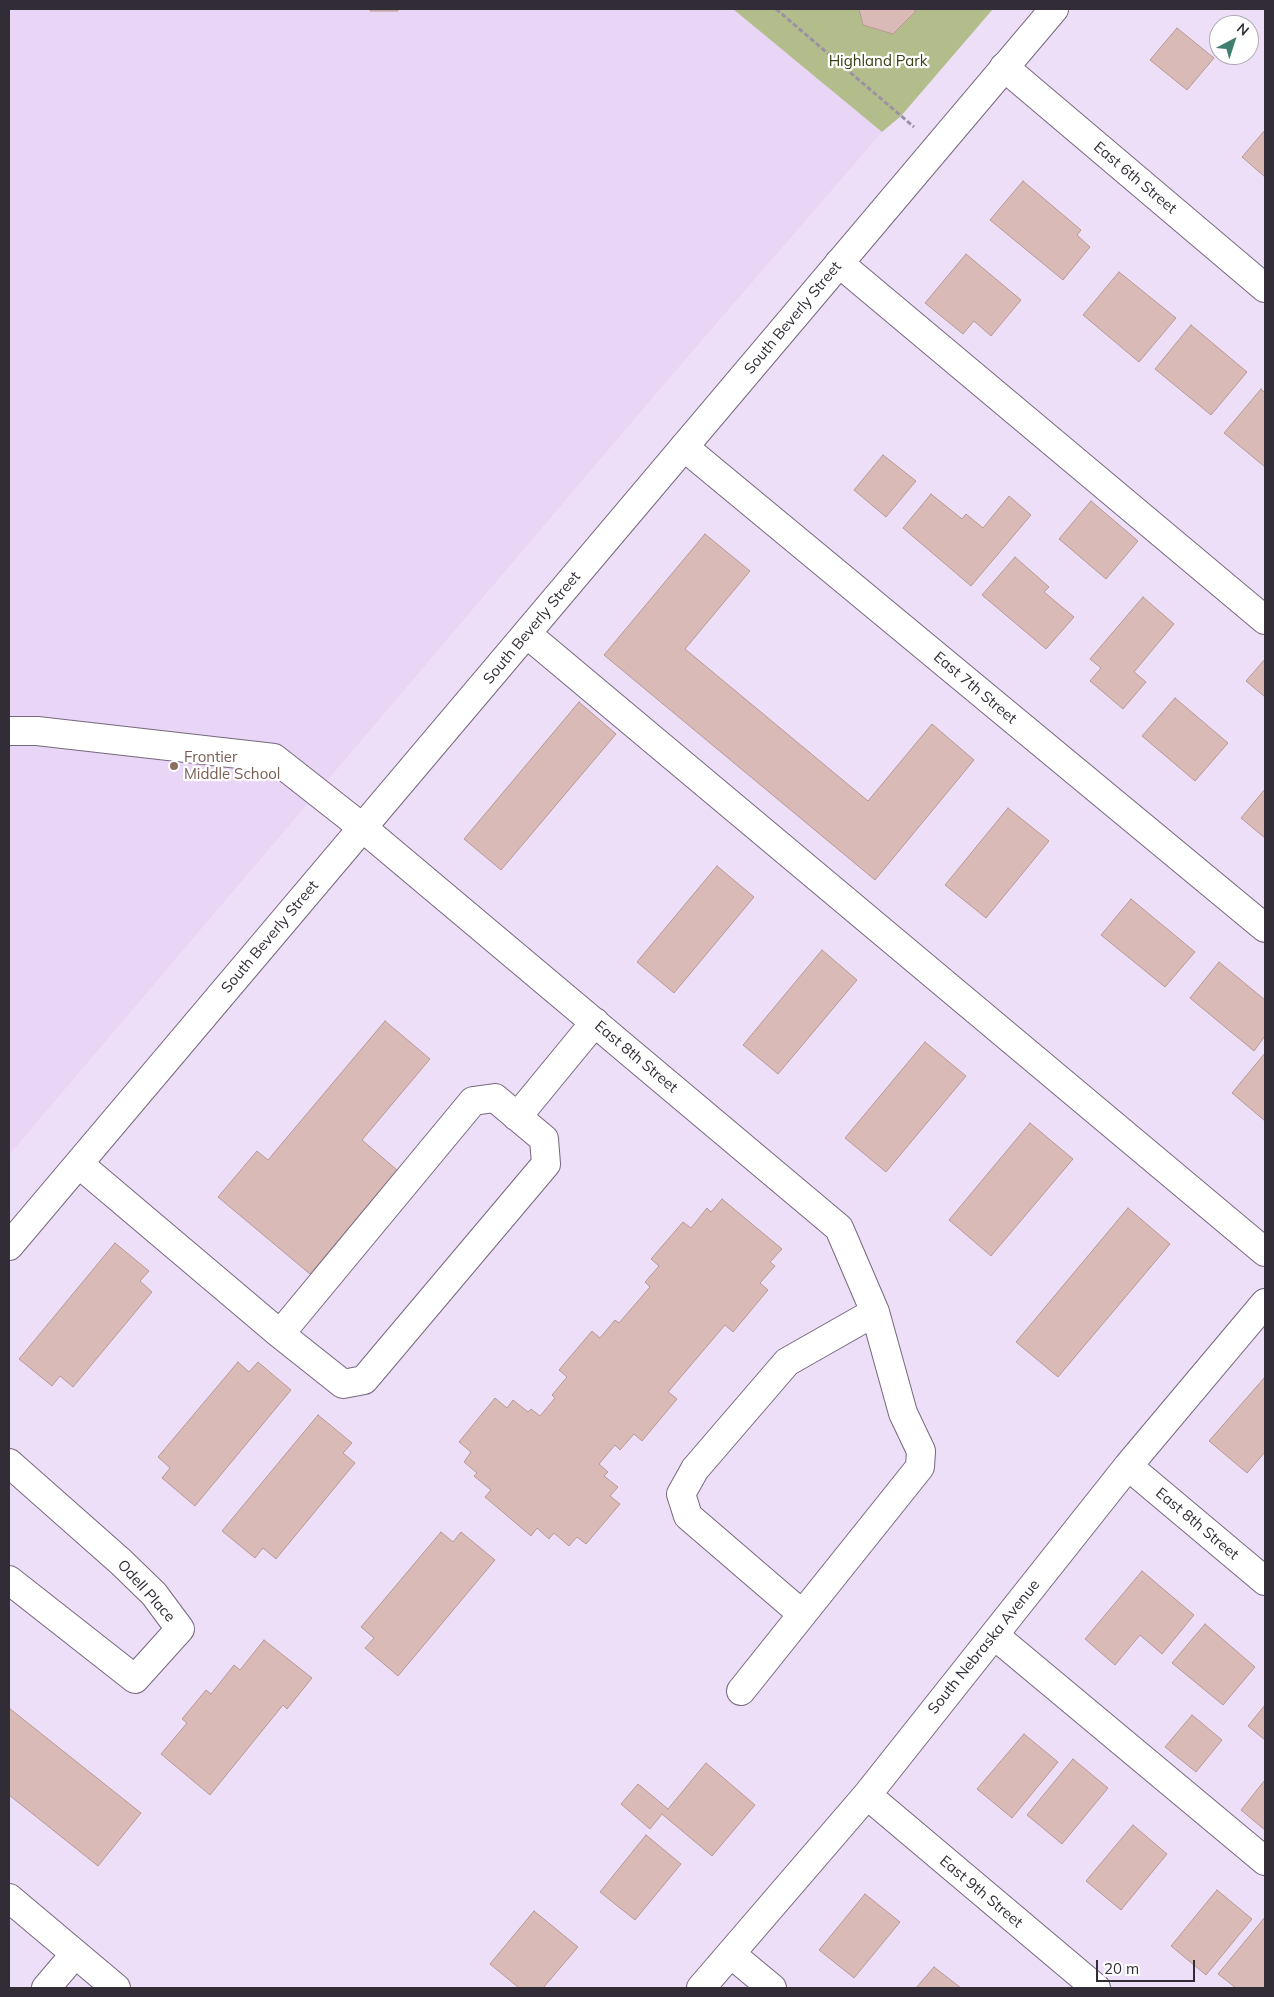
<!DOCTYPE html>
<html>
<head>
<meta charset="utf-8">
<style>
	body { margin:0 }
	#map { position:relative; width:1274px; height:1997px; overflow:hidden; background:#eedff8; font-family:Mulish,sans-serif }
	canvas { display:block }
	.frame { position:absolute; inset:0; border:10px solid #322c36; pointer-events:none }
	.north { position:absolute; left:1209px; top:15px; width:50px; height:50px; box-sizing:border-box; background:#fff; border:1px solid #adabaf; border-radius:50%; rotate:40deg; font-size:14px; font-weight:700; line-height:20px; text-align:center; color:#322c36 }
	.north::after { content:''; display:block; margin:auto; width:18px; height:22px; background:#3f7f6e; clip-path:polygon(50% 0,100% 100%,50% 72%,0 100%) }
	.scale { position:absolute; left:1096px; top:1960px; width:99px; height:22px; box-sizing:border-box; border:2px solid #322c36; border-top:0; padding-left:6px; font-size:15px; line-height:18px; white-space:nowrap; color:#322c36; -webkit-text-stroke:4px #fff; paint-order:stroke }
</style>
</head>
<body>
<div id="map">
<canvas width="1274" height="1997"></canvas>
<div class="frame"></div>
<div class="north">N</div>
<div class="scale">20 m</div>
</div>
<script>
const context = document.querySelector('canvas').getContext('2d');
context.lineJoin = 'round';
function paint(path, color) {
  context.fillStyle = color;
  context.fill(path, 'evenodd');
}
function toPath(rows) {
  const path = new Path2D();
  for (const r of rows) {
    path.moveTo(r[0], r[1]);
    for (let i = 2; i < r.length; i += 2) path.lineTo(r[i], r[i + 1]);
  }
  return path;
}
function trace(path, color, width, dash) {
  context.strokeStyle = color;
  context.lineWidth = width;
  context.lineCap = dash ? 'butt' : 'round';
  context.setLineDash(dash || []);
  context.stroke(path);
}
function label(font, color, halo, rows, align = 'center') {
  context.font = font + ' Mulish,sans-serif';
  context.lineWidth = 4.5;
  context.setLineDash([]);
  context.textBaseline = 'middle';
  context.strokeStyle = halo;
  context.fillStyle = color;
  for (const [text, x, y, turn = 0] of rows) {
    context.save();
    context.translate(x, y);
    context.rotate((+turn || 0) * Math.PI / 180);
    context.textAlign = isNaN(turn) ? turn : align;
    if (halo) context.strokeText(text, 0, 0);
    context.fillText(text, 0, 0);
    context.restore();
  }
}
paint(toPath([
	[9,9,733,9,882,132,671,376,9,1155]
]), '#e9d5f5');
paint(toPath([
	[733,9,993,9,901,116,882,132]
]), '#b3bd8b');
const building = toPath([
	[370,9,398,9,398,11,370,11,370,9],
	[859,9,915,9,915,12,893,34,863,25,859,9],
	[1177,28,1214,58,1187,90,1150,60,1177,28],
	[1265,130,1265,177,1242,157,1265,130],
	[1023,181,1081,230,1077,235,1090,247,1063,280,990,220,1023,181],
	[966,254,1021,300,991,336,974,321,963,334,925,303,966,254],
	[1119,272,1176,318,1139,362,1083,315,1119,272],
	[1191,325,1247,372,1211,415,1155,369,1191,325],
	[1261,389,1265,393,1265,467,1224,433,1261,389],
	[883,455,916,481,886,517,854,490,883,455],
	[931,494,962,519,966,514,983,528,1009,496,1031,515,971,586,903,528,931,494],
	[1091,501,1138,541,1106,579,1059,539,1091,501],
	[705,534,750,571,685,649,868,801,932,724,974,760,875,880,604,655,705,534],
	[1015,557,1049,587,1044,592,1074,617,1046,649,982,595,1015,557],
	[1143,597,1174,624,1134,672,1146,682,1123,709,1090,681,1101,668,1090,659,1143,597],
	[1265,659,1265,697,1246,681,1265,659],
	[1175,698,1228,743,1195,781,1142,736,1175,698],
	[579,702,616,734,501,870,464,839,579,702],
	[1265,789,1265,838,1241,818,1265,789],
	[1008,808,1049,841,986,918,945,885,1008,808],
	[717,866,754,897,674,993,637,962,717,866],
	[1131,899,1195,952,1165,987,1101,935,1131,899],
	[822,950,857,980,778,1074,743,1045,822,950],
	[1219,962,1265,1000,1265,1036,1254,1051,1190,998,1219,962],
	[385,1021,430,1059,362,1140,397,1170,310,1274,218,1197,257,1151,268,1160,385,1021],
	[925,1042,966,1076,886,1172,845,1138,925,1042],
	[1265,1053,1265,1121,1232,1093,1265,1053],
	[1030,1123,1073,1159,991,1256,949,1220,1030,1123],
	[722,1199,782,1249,770,1262,775,1266,760,1283,768,1290,733,1332,725,1325,668,1392,677,1399,642,1441,634,1434,620,1450,615,1445,599,1464,608,1472,604,1476,618,1487,610,1496,620,1504,586,1544,577,1537,569,1546,554,1533,549,1539,537,1528,531,1536,485,1497,491,1490,474,1476,477,1473,464,1462,471,1452,459,1442,495,1398,507,1408,513,1400,528,1412,531,1409,540,1416,555,1398,552,1395,567,1377,559,1370,592,1331,600,1338,615,1320,619,1323,650,1287,645,1282,659,1266,651,1259,683,1222,691,1228,707,1208,711,1212,722,1199],
	[1128,1208,1170,1244,1058,1377,1016,1342,1128,1208],
	[115,1243,149,1271,140,1281,152,1292,73,1387,60,1376,52,1386,19,1359,115,1243],
	[238,1362,249,1372,258,1362,291,1390,195,1506,162,1478,170,1468,158,1457,238,1362],
	[1265,1377,1265,1452,1247,1473,1209,1441,1265,1377],
	[318,1415,352,1443,343,1453,355,1463,276,1559,263,1548,255,1558,222,1531,318,1415],
	[441,1532,453,1542,461,1532,495,1560,398,1676,365,1648,374,1638,361,1627,441,1532],
	[1142,1571,1194,1615,1162,1654,1140,1635,1115,1665,1085,1639,1142,1571],
	[1205,1624,1255,1667,1223,1705,1172,1663,1205,1624],
	[264,1640,312,1678,287,1709,283,1705,210,1795,161,1754,187,1723,182,1719,206,1690,211,1694,234,1665,240,1670,264,1640],
	[1265,1705,1265,1740,1248,1726,1265,1705],
	[9,1708,141,1813,98,1866,9,1795,9,1708],
	[1192,1715,1222,1740,1196,1772,1165,1747,1192,1715],
	[1024,1734,1058,1762,1012,1818,977,1789,1024,1734],
	[1073,1759,1108,1788,1062,1844,1027,1815,1073,1759],
	[706,1763,755,1805,712,1856,662,1814,650,1829,621,1804,638,1784,668,1809,706,1763],
	[1265,1780,1265,1830,1241,1810,1265,1780],
	[1133,1825,1167,1854,1121,1910,1086,1881,1133,1825],
	[646,1835,681,1864,635,1920,600,1892,646,1835],
	[1217,1890,1252,1919,1206,1975,1171,1946,1217,1890],
	[865,1894,900,1922,854,1978,819,1950,865,1894],
	[534,1911,578,1947,543,1988,519,1988,490,1964,534,1911],
	[1265,1917,1265,1988,1236,1988,1218,1974,1265,1917],
	[934,1967,961,1988,916,1988,934,1967]
]);
paint(building, '#dabab6');
trace(building, '#b79895', 1);
const minor = toPath([
	[1004,67,1265,288],
	[839,263,1265,620],
	[684,447,1265,928],
	[527,634,1265,1252],
	[9,731,37,731,274,758,363,828,839,1228,875,1312,903,1413,921,1451,920,1467,741,1691],
	[517,1117,595,1022],
	[79,1164,280,1334,343,1384,364,1380,546,1164,544,1139,495,1098,473,1101,280,1334],
	[9,1463,121,1562,154,1594,180,1629,135,1679,9,1580],
	[1128,1466,1265,1581],
	[802,1614,688,1516,681,1494,695,1469,787,1362,875,1312],
	[994,1635,1265,1861],
	[867,1795,1096,1988],
	[9,1898,116,1988],
	[731,1954,772,1988],
	[46,1988,75,1954],
	[701,1988,867,1795,1128,1466,1265,1303]
]);
const major = toPath([
	[9,1246,1054,9]
]);
trace(minor, '#76687e', 30);
trace(major, '#76687e', 30);
trace(toPath([
	[776,9,914,127]
]), '#9d92a4', 3, [5, 2.5]);
trace(minor, '#fff', 28);
trace(major, '#fff', 28);
for (const [x, y, r, color] of [
	[174,766,5,"#8d6e63"]
]) {
  const dot = new Path2D();
  dot.arc(x, y, r, 0, 2 * Math.PI);
  context.fillStyle = color;
  context.fill(dot);
  trace(dot, '#fff', 2);
}
label('15px', '#394012', '#fff', [
	["Highland Park",878,61]
]);
label('15px', '#322c36', '#fff', [
	["East 6th Street",1135,178,40],
	["South Beverly Street",793,318,-50],
	["South Beverly Street",532,628,-50],
	["East 7th Street",975,688,40],
	["South Beverly Street",270,937,-50],
	["East 8th Street",636,1057,40],
	["East 8th Street",1197,1524,40],
	["Odell Place",146,1591,48],
	["South Nebraska Avenue",984,1647,-51],
	["East 9th Street",981,1892,40]
]);
label('15px', '#785e54', '#fff', [
	["Frontier",184,757],
	["Middle School",184,774]
], 'left');
</script>
</body>
</html>
